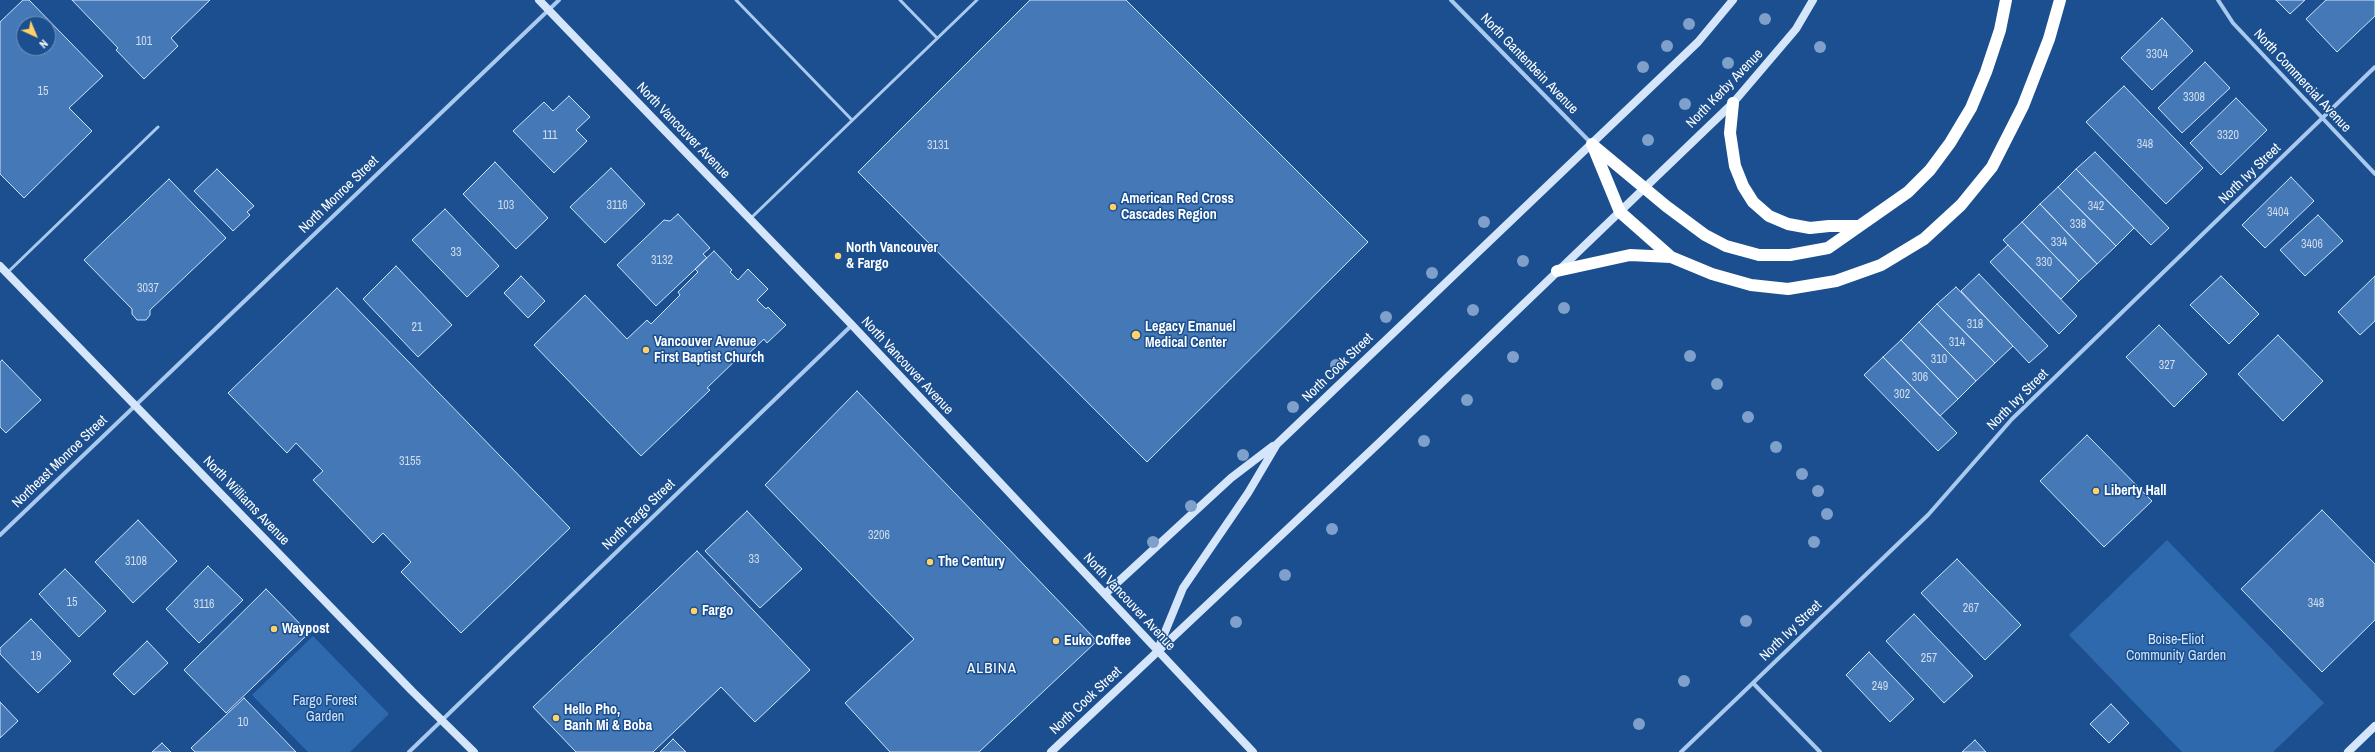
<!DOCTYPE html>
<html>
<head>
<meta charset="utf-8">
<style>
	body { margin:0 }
	#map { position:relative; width:2375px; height:752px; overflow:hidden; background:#1b4f8f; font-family:"Archivo Narrow",sans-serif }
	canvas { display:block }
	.north { position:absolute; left:16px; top:16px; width:40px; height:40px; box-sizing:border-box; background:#1b4f8f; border:1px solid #7695bc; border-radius:50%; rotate:136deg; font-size:11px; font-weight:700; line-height:16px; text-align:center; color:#fff }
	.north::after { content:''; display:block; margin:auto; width:14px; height:18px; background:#ffd166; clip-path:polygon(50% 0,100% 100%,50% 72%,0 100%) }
</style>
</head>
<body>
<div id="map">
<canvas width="2375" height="752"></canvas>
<div class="north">N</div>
</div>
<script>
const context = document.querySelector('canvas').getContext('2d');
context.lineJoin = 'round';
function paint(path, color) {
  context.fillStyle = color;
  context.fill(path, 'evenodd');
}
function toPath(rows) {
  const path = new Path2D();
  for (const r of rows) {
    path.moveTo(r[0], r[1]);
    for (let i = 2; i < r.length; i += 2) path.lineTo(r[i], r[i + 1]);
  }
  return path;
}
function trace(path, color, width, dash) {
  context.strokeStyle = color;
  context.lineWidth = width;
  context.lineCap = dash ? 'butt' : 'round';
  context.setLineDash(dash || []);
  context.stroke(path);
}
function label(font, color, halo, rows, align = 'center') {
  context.font = font + ' "Archivo Narrow",sans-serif';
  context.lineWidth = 3;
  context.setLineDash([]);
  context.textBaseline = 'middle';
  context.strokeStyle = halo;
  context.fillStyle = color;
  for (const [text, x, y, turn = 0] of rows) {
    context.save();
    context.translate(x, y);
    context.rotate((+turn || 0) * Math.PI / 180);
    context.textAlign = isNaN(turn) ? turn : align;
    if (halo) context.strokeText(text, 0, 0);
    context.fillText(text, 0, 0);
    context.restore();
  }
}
paint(toPath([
	[2167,540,2324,703,2273,752,2182,752,2069,635],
	[313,636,389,714,350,752,308,752,252,695]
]), '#2e69ad');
const building = toPath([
	[23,0,29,0,103,76,69,108,92,131,24,198,0,174,0,22,23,0],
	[24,24,48,24,48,48,24,48,24,24],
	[72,0,210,0,171,38,178,46,144,79,116,50,118,48,72,0],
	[1030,0,1126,0,1368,242,1147,462,858,172,1030,0],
	[2276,0,2305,0,2290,14,2276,0],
	[2326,0,2375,0,2375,16,2337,52,2306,19,2326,0],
	[2162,18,2193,51,2152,90,2121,58,2162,18],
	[2205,62,2230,88,2182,133,2158,108,2205,62],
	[2124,86,2203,168,2166,204,2086,122,2124,86],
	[569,96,590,117,576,130,587,141,554,173,513,131,544,102,553,111,569,96],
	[2236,98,2267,130,2221,175,2190,143,2236,98],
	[2095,152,2169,228,2151,245,2076,169,2095,152],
	[495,162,548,218,516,249,463,194,495,162],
	[611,168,645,204,605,243,570,207,611,168],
	[217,169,254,206,247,212,250,215,233,231,194,191,217,169],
	[2076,169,2134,228,2116,246,2058,187,2076,169],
	[2291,177,2314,201,2265,248,2242,225,2291,177],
	[169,179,226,238,150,310,150,315,146,320,137,320,132,314,132,309,84,260,169,179],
	[2058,187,2116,246,2097,264,2040,204,2058,187],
	[2040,204,2097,264,2079,281,2022,222,2040,204],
	[445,209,499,266,467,297,412,240,445,209],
	[678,214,710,248,703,254,707,258,656,306,617,265,664,220,670,221,678,214],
	[2318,215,2343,241,2305,276,2280,250,2318,215],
	[2022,222,2079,281,2061,299,2003,240,2022,222],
	[2008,245,2077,316,2059,334,1990,262,2008,245],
	[714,251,732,270,730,272,738,280,748,269,768,289,757,300,766,309,768,307,786,325,767,343,764,339,744,358,741,355,707,388,710,390,641,456,534,345,585,295,627,339,647,320,651,324,680,295,678,292,698,272,695,269,714,251],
	[396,266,452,325,418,357,363,299,396,266],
	[1979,274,2048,346,2029,363,1961,291,1979,274],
	[521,276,545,301,528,318,504,293,521,276],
	[2221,276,2259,314,2229,344,2190,305,2221,276],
	[2375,276,2375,321,2360,335,2338,312,2375,276],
	[1956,287,2013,346,1995,363,1937,304,1956,287],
	[337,288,570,528,461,633,401,572,411,562,383,533,373,543,313,480,323,471,296,443,287,453,228,393,337,288],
	[1937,304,1995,363,1976,381,1919,322,1937,304],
	[1919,322,1976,381,1958,399,1901,340,1919,322],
	[2159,325,2207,374,2174,407,2126,357,2159,325],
	[2278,335,2323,381,2283,421,2238,374,2278,335],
	[1901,340,1958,399,1940,416,1883,357,1901,340],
	[1883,357,1957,433,1938,451,1864,375,1883,357],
	[2,360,41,400,6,433,0,427,0,362,2,360],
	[857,391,1097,641,979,752,890,752,845,703,914,639,765,485,857,391],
	[2087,435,2152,501,2104,547,2040,481,2087,435],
	[2322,510,2375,564,2375,620,2322,672,2241,589,2322,510],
	[747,511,802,569,760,608,705,551,747,511],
	[138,520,177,561,133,603,95,562,138,520],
	[697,551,810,670,755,722,721,687,653,752,576,752,533,707,697,551],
	[1957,559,2021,625,1985,660,1921,593,1957,559],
	[208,566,243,600,199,643,166,609,208,566],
	[65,569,106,611,79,637,39,594,65,569],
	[266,589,309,633,226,713,184,670,266,589],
	[1914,614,1973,676,1944,703,1886,641,1914,614],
	[31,619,71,661,38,693,0,654,0,648,31,619],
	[147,641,168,663,134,695,113,674,147,641],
	[1869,652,1914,699,1890,722,1846,675,1869,652],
	[244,698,296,752,195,752,191,748,244,698],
	[0,702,18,721,0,738,0,702],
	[2111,704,2129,723,2109,743,2090,724,2111,704],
	[673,739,686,752,660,752,673,739],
	[1975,740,1986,752,1962,752,1975,740],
	[162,743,171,752,152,752,162,743]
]);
paint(building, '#4478b7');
trace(building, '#cfe3fa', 1);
trace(toPath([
	[736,0,852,120],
	[900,0,937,38],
	[751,218,977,0],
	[8,272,158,127]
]), '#a9c9ee', 3);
trace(toPath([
	[1451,0,1591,143],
	[2218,0,2233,23,2375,174],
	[0,535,559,0],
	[1753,683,1820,752],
	[409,752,852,325],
	[1681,752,1928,515,2012,419,2375,67]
]), '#a9c9ee', 4);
trace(toPath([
	[539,0,852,325,1253,752],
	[0,266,412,691,474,752],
	[1105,594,1231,478,1273,446],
	[1158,649,1183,588,1248,493,1277,444,1698,42,1733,0],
	[1051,752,1380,442,1733,103,1796,29,1813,0],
	[2348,752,2375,726]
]), '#d6e6fa', 8);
trace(toPath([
	[1733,103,1730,133,1735,166,1743,186,1753,202,1769,216,1788,224,1810,228,1829,226,1859,226],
	[1592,144,1620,212,1671,257,1712,274,1751,285,1788,289,1836,281,1881,265,1924,239,1961,205,1992,167,2023,106,2049,39,2060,0],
	[1594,146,1666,206,1705,235,1726,246,1759,255,1790,255,1828,248,1908,192,1930,170,1950,143,1971,108,1986,72,2000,30,2006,0],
	[1557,271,1630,255,1671,257]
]), '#fff', 12);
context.fillStyle = '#7ea0ca';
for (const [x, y] of [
	[1765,19],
	[1689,24],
	[1667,46],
	[1820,47],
	[1728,63],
	[1643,67],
	[1685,104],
	[1648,140],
	[1484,222],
	[1523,261],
	[1432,273],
	[1564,308],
	[1473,310],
	[1386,317],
	[1690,356],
	[1513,357],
	[1336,365],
	[1717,384],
	[1467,400],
	[1293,407],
	[1748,417],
	[1424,441],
	[1776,447],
	[1243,455],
	[1802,474],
	[1818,491],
	[1191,506],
	[1827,514],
	[1332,529],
	[1153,542],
	[1814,542],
	[1285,575],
	[1746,621],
	[1236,622],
	[1684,681],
	[1639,724]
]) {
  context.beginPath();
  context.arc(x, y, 6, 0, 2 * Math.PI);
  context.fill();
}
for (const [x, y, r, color] of [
	[1113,207,4,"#ffd166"],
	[838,256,4,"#ffd166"],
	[1136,335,5,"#ffd166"],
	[646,350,4,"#ffd166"],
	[2096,491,4,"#ffd166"],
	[930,562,4,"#ffd166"],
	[694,611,4,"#ffd166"],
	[274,629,4,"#ffd166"],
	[1056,641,4,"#ffd166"],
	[556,718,4,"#ffd166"]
]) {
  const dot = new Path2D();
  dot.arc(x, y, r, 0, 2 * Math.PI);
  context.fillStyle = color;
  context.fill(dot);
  trace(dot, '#1b4f8f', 1.5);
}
label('12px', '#d0dded', null, [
	["101",144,42],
	["3304",2157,55],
	["15",43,92],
	["3308",2194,98],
	["111",550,136],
	["3320",2228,136],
	["348",2145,145],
	["3131",938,146],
	["103",506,206],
	["3116",617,206],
	["342",2096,207],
	["3404",2278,213],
	["338",2078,225],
	["334",2059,243],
	["3406",2312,245],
	["33",456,253],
	["3132",662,261],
	["330",2044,263],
	["3037",148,289],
	["318",1975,325],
	["21",417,328],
	["314",1957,343],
	["310",1939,360],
	["327",2167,366],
	["306",1920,378],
	["302",1902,395],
	["3155",410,462],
	["3206",879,536],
	["33",754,560],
	["3108",136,562],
	["15",72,603],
	["348",2316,604],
	["3116",204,605],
	["267",1971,609],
	["19",36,657],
	["257",1929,659],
	["249",1880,687],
	["10",243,723]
]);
label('14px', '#fff', '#1b4f8f', [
	["North Gantenbein Avenue",1529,64,46],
	["North Commercial Avenue",2302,81,47],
	["North Kerby Avenue",1725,89,-46],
	["North Vancouver Avenue",683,131,46],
	["North Ivy Street",2250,174,-44],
	["North Monroe Street",339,195,-44],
	["North Vancouver Avenue",907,366,47],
	["North Cook Street",1338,368,-44],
	["North Ivy Street",2018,400,-45],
	["Northeast Monroe Street",60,462,-44],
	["North Williams Avenue",246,501,46],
	["North Fargo Street",639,515,-44],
	["North Vancouver Avenue",1129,602,47],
	["North Ivy Street",1791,631,-44],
	["North Cook Street",1086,701,-43]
]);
label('bold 14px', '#fff', '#1b4f8f', [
	["American Red Cross",1121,199],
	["Cascades Region",1121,215],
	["North Vancouver",846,248],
	["& Fargo",846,264],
	["Legacy Emanuel",1145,327],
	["Medical Center",1145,343],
	["Vancouver Avenue",654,342],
	["First Baptist Church",654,358],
	["Liberty Hall",2104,491],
	["The Century",938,562],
	["Fargo",702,611],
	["Waypost",282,629],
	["Euko Coffee",1064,641],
	["Hello Pho,",564,710],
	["Banh Mi & Boba",564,726]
], 'left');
label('14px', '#cfe3fa', '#1b4f8f', [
	["Boise-Eliot",2176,640],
	["Community Garden",2176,656],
	["Fargo Forest",325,701],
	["Garden",325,717]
]);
context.letterSpacing = '1px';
label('15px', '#fff', '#1b4f8f', [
	["ALBINA",992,669]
]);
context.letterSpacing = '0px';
</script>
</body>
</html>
